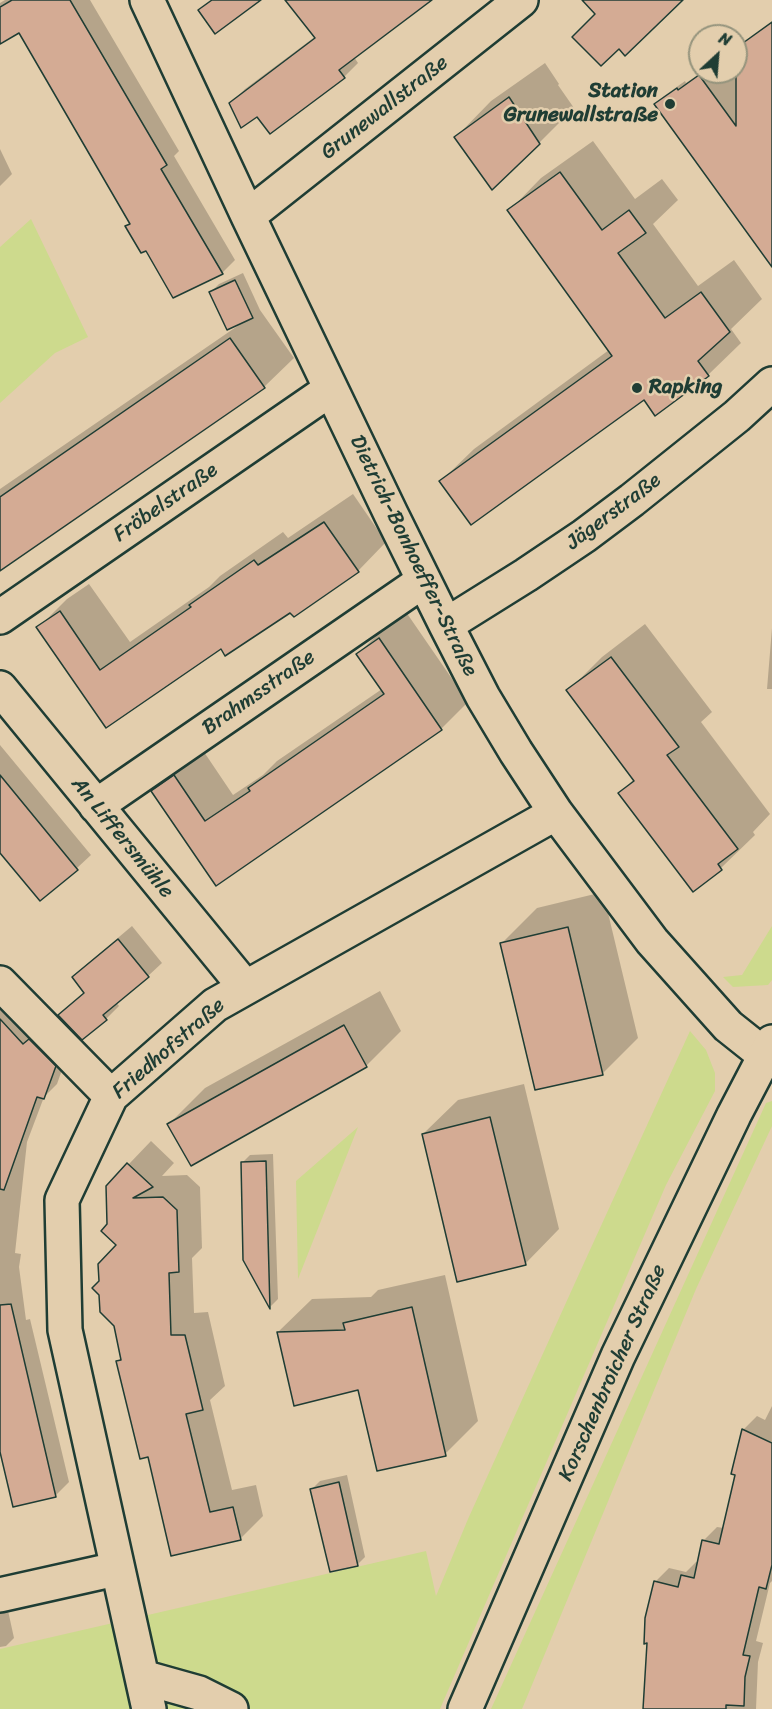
<!DOCTYPE html>
<html>
<head>
<meta charset="utf-8">
<style>
	body { margin:0 }
	#map { position:relative; width:772px; height:1709px; overflow:hidden; background:#e3cead; font-family:Sriracha,sans-serif }
	canvas { display:block }
	.north { position:absolute; left:688px; top:24px; width:60px; height:60px; box-sizing:border-box; background:#e3cead; border:2px solid #95947d; border-radius:50%; rotate:26deg; font-size:16px; font-weight:700; line-height:24px; text-align:center; color:#1f3d34 }
	.north::after { content:''; display:block; margin:auto; width:21px; height:27px; background:#1f3d34; clip-path:polygon(50% 0,100% 100%,50% 72%,0 100%) }
</style>
</head>
<body>
<div id="map">
<canvas width="772" height="1709"></canvas>
<div class="north">N</div>
</div>
<script>
const context = document.querySelector('canvas').getContext('2d');
context.lineJoin = 'round';
function paint(path, color) {
  context.fillStyle = color;
  context.fill(path, 'evenodd');
}
function toPath(rows) {
  const path = new Path2D();
  for (const r of rows) {
    path.moveTo(r[0], r[1]);
    for (let i = 2; i < r.length; i += 2) path.lineTo(r[i], r[i + 1]);
  }
  return path;
}
function trace(path, color, width, dash) {
  context.strokeStyle = color;
  context.lineWidth = width;
  context.lineCap = dash ? 'butt' : 'round';
  context.setLineDash(dash || []);
  context.stroke(path);
}
function label(font, color, halo, rows, align = 'center') {
  context.font = font + ' Sriracha,sans-serif';
  context.lineWidth = 5;
  context.setLineDash([]);
  context.textBaseline = 'middle';
  context.strokeStyle = halo;
  context.fillStyle = color;
  for (const [text, x, y, turn = 0] of rows) {
    context.save();
    context.translate(x, y);
    context.rotate((+turn || 0) * Math.PI / 180);
    context.textAlign = isNaN(turn) ? turn : align;
    if (halo) context.strokeText(text, 0, 0);
    context.fillText(text, 0, 0);
    context.restore();
  }
}
paint(toPath([
	[31,219,88,337,55,353,0,403,0,247],
	[772,926,772,980,768,985,733,987,723,977,742,975],
	[690,1031,706,1050,715,1073,715,1091,666,1185,440,1709,0,1709,0,1649,426,1551,436,1596,468,1519,579,1274],
	[772,1101,772,1126,696,1289,522,1709,491,1709,766,1103],
	[358,1127,298,1279,296,1181]
]), '#cdda8d');
paint(toPath([
	[5,0,90,0,179,151,174,156,235,260,222,273,146,249,127,226,131,222,19,31,0,42,0,3],
	[306,0,430,0,354,57,358,63,344,77,257,115,231,103,245,89,316,36],
	[772,22,772,264,656,104,664,96,685,81,686,83,702,72,736,72,736,48],
	[545,63,559,84,558,85,574,108,539,143,456,137,491,101],
	[593,141,635,199,662,179,678,200,653,224,698,286,734,260,762,299,731,329,741,343,708,375,655,414,644,398,441,481,474,449,609,350,509,211,541,178],
	[0,149,12,174,0,186],
	[243,273,260,310,294,358,264,387,0,569,0,489,239,325,211,292,219,284],
	[353,494,386,542,358,571,291,611,221,647,107,726,38,628,67,599,89,584,130,642,209,587,220,576,283,532,288,538],
	[406,612,468,702,441,729,217,884,153,791,180,764,202,749,233,795,263,775,277,761,382,689,358,654,385,627],
	[645,624,712,712,701,722,770,814,753,832,755,835,721,868,693,889,620,793,634,779,568,691,602,657],
	[772,628,772,689,767,689],
	[0,745,91,855,77,868,40,899,0,850],
	[603,892,638,1038,603,1073,536,1089,502,943,537,908],
	[132,926,162,963,148,976,116,1002,119,1006,106,1019,60,1015,85,992,74,977,87,964],
	[380,991,401,1031,366,1066,169,1124,205,1088],
	[0,1003,68,1053,57,1084,44,1097,27,1142,15,1253,21,1254,19,1267,26,1320,30,1319,69,1482,56,1495,0,1445],
	[524,1084,559,1229,525,1264,423,1134,458,1100],
	[151,1141,174,1163,162,1176,187,1175,200,1187,202,1248,192,1258,194,1313,208,1312,225,1386,210,1400,232,1490,256,1485,263,1516,240,1539,172,1555,149,1455,118,1361,122,1357,115,1326,100,1282,118,1245,109,1225,107,1187],
	[273,1154,278,1299,271,1306,245,1260,242,1163,250,1155],
	[445,1275,478,1421,445,1454,359,1389,278,1332,312,1299,371,1297,378,1290],
	[772,1406,772,1581,770,1583,756,1641,763,1643,758,1662,756,1709,645,1709,655,1582,669,1568,686,1572,696,1562,699,1563,703,1541,717,1527,724,1528,737,1474,743,1430,757,1416,765,1420],
	[347,1475,365,1557,357,1565,312,1489,320,1481],
	[7,1606,14,1638,6,1646,0,1647,0,1608]
]), '#0003');
const building = toPath([
	[12,0,70,0,167,165,161,169,223,274,173,298,146,251,141,253,125,226,130,224,19,33,0,44,0,7,12,0],
	[212,0,261,0,215,34,198,10,212,0],
	[285,0,432,0,339,70,345,78,270,134,257,117,241,128,229,103,315,38,285,0],
	[582,0,683,0,625,56,619,49,601,66,572,37,595,14,582,0],
	[772,22,772,267,654,104,677,88,678,90,699,75,736,126,736,48,772,22],
	[509,97,540,144,492,190,454,137,509,97],
	[560,172,602,230,629,210,646,233,618,253,665,318,701,292,730,332,698,361,709,376,655,416,644,400,471,525,439,481,612,356,507,210,560,172],
	[235,280,253,318,227,330,209,292,235,280],
	[230,338,265,388,0,571,0,497,230,338],
	[324,522,359,572,294,617,290,613,225,656,221,649,106,728,36,627,60,611,100,670,191,607,189,605,254,560,258,565,324,522],
	[379,638,442,730,216,886,151,791,174,775,205,821,250,791,248,788,384,694,356,654,379,638],
	[611,657,679,747,667,755,738,849,718,864,722,870,693,892,618,793,634,781,566,690,611,657],
	[0,775,78,870,40,901,0,853,0,775],
	[568,927,603,1075,535,1090,500,943,568,927],
	[118,939,149,977,103,1015,107,1020,82,1040,58,1015,84,993,72,977,118,939],
	[0,1019,23,1044,29,1039,56,1066,44,1099,37,1097,4,1190,0,1189,0,1019],
	[344,1025,367,1067,191,1166,167,1124,344,1025],
	[490,1117,526,1265,457,1282,422,1134,490,1117],
	[266,1161,270,1309,243,1260,241,1162,266,1161],
	[127,1163,153,1187,133,1198,163,1197,177,1210,179,1272,169,1273,171,1335,185,1335,203,1410,186,1414,210,1512,233,1507,241,1540,171,1556,148,1457,140,1459,116,1361,121,1360,114,1326,100,1312,99,1295,92,1288,99,1281,98,1264,116,1245,101,1231,107,1224,106,1186,127,1163],
	[11,1304,56,1497,13,1507,0,1452,0,1305,11,1304],
	[412,1307,446,1456,377,1471,358,1390,294,1406,277,1332,345,1330,343,1323,412,1307],
	[742,1429,772,1443,772,1565,766,1589,759,1587,743,1655,750,1656,745,1677,744,1706,726,1705,726,1709,643,1709,647,1643,644,1644,645,1618,654,1581,678,1587,681,1575,694,1578,702,1540,719,1544,735,1475,731,1474,742,1429],
	[339,1482,358,1566,330,1572,310,1489,339,1482]
]);
paint(building, '#d4ab94');
trace(building, '#1f3d34', 1.5);
const street = toPath([
	[147,0,248,216,391,514,446,625,483,697,516,752,556,813,652,941,728,1026,772,1061],
	[248,216,521,0],
	[0,617,331,389],
	[446,625,526,575,584,536,632,500,737,416,772,384],
	[0,688,245,987],
	[96,806,423,581],
	[0,983,111,1096],
	[0,1595,116,1569],
	[142,1677,199,1693,231,1709],
	[149,1709,65,1330,62,1200,111,1096,215,1005,556,813]
]);
const secondary = toPath([
	[465,1709,618,1356,734,1115,772,1042]
]);
trace(street, '#1f3d34', 38);
trace(secondary, '#1f3d34', 38);
trace(street, '#e3cead', 33);
trace(secondary, '#e3cead', 33);
for (const [x, y, r, color] of [
	[670,104,6,"#1f3d34"],
	[637,388,6,"#1f3d34"]
]) {
  const dot = new Path2D();
  dot.arc(x, y, r, 0, 2 * Math.PI);
  context.fillStyle = color;
  context.fill(dot);
  trace(dot, '#e3cead', 2);
}
label('bold 21px', '#1f3d34', '#e3cead', [
	["Station",658,92],
	["Grunewallstraße",658,116],
	["Rapking",649,388,"left"]
], 'right');
label('21px', '#1f3d34', '#e3cead', [
	["Grunewallstraße",385,108,-38],
	["Fröbelstraße",166,503,-35],
	["Jägerstraße",614,512,-37],
	["Dietrich-Bonhoeffer-Straße",413,556,64],
	["Brahmsstraße",259,693,-35],
	["An Liffersmühle",122,838,51],
	["Friedhofstraße",169,1049,-41],
	["Korschenbroicher Straße",613,1373,-66]
]);
</script>
</body>
</html>
